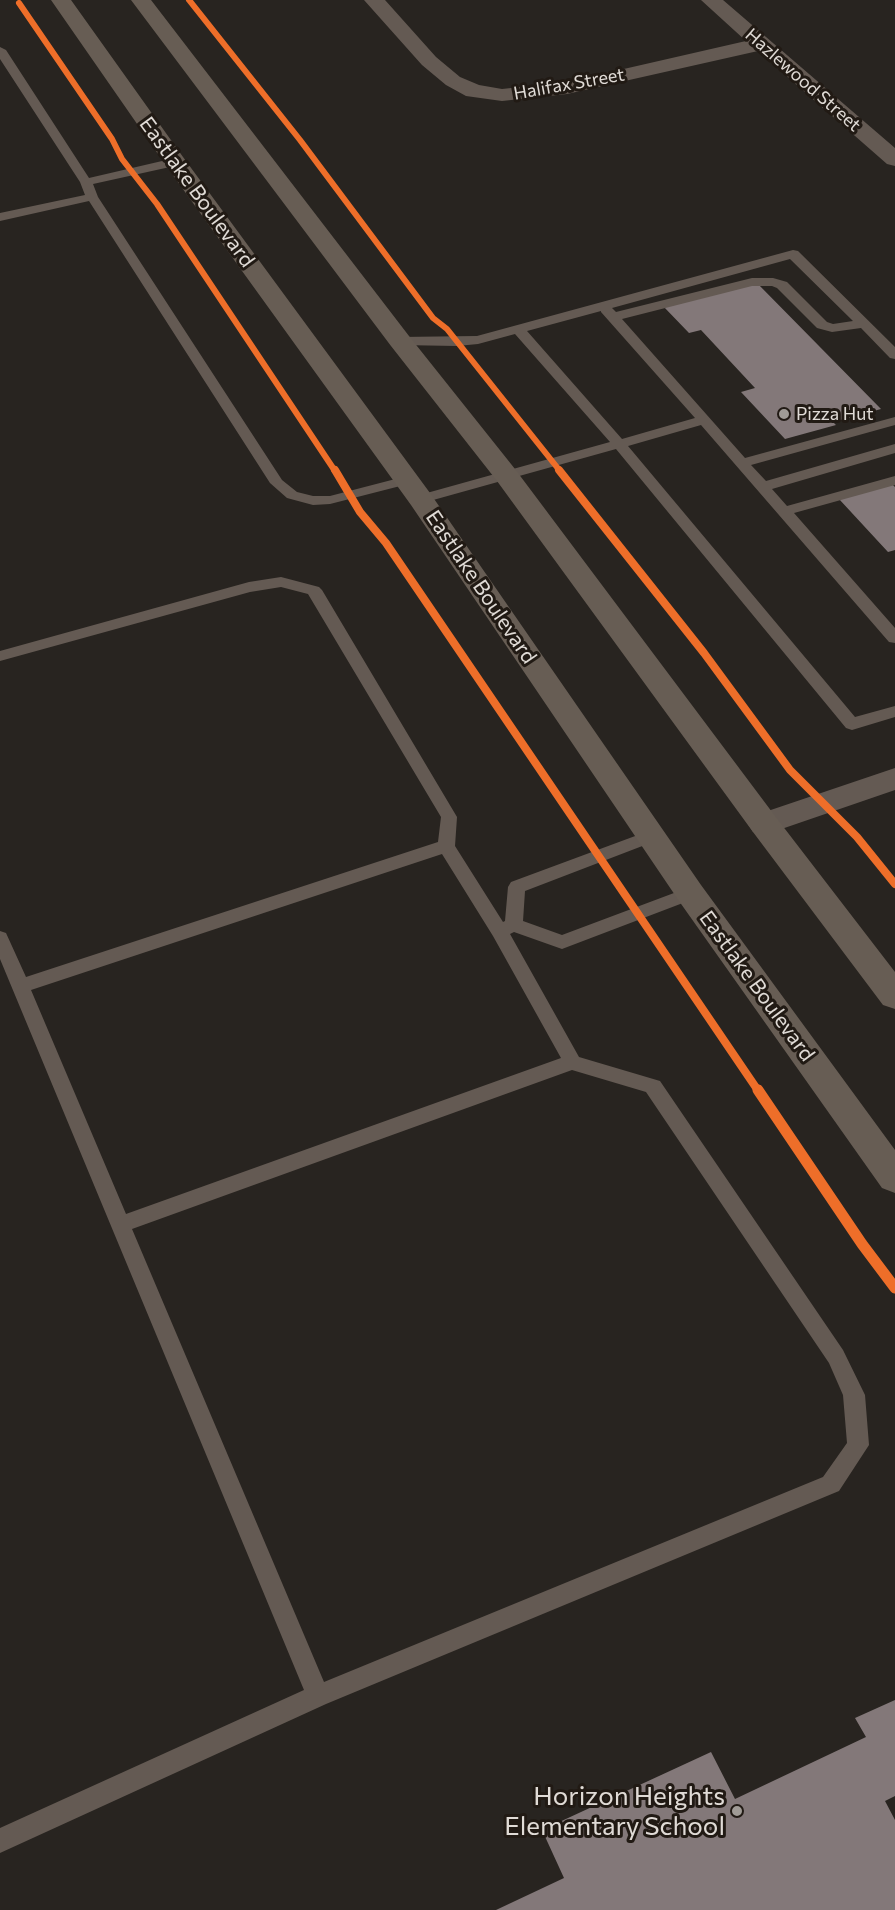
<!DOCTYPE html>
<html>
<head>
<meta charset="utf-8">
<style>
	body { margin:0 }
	canvas { display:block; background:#282420 }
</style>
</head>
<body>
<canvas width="895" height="1910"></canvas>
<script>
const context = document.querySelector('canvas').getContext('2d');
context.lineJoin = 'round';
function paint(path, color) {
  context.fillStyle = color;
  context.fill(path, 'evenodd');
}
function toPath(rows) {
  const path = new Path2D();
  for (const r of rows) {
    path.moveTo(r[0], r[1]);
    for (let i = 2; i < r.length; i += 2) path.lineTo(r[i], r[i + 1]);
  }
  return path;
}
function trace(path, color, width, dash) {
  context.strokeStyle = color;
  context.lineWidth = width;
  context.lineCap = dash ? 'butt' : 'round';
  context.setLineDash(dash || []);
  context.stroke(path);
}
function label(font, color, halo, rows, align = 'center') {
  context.font = font + ' Commissioner,sans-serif';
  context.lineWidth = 6;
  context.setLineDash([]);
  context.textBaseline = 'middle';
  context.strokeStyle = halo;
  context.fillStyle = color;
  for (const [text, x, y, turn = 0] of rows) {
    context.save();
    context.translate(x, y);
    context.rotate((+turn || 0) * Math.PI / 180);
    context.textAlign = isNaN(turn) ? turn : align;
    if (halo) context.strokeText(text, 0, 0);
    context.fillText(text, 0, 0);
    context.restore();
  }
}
paint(toPath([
	[757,283,881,409,833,422,836,425,785,439,741,392,755,388,701,330,689,333,663,306],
	[892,484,895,487,895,550,888,552,839,499],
	[895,1700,895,1796,885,1801,895,1820,895,1910,496,1910,564,1878,542,1830,711,1752,735,1799,866,1737,855,1718]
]), '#837879');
paint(toPath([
	[0,47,6,50,89,178,175,158,181,162,179,165,93,184,98,197,282,480,297,492,313,496,330,496,407,476,412,477,414,480,412,483,330,504,313,505,287,498,270,483,89,201,0,221,0,213,85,195,80,182,0,59,0,47],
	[793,250,798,251,895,347,895,359,890,358,861,328,832,332,817,328,777,288,772,286,752,286,622,319,745,458,895,417,895,425,751,465,766,481,895,444,895,453,772,489,787,506,895,476,895,485,794,513,895,628,895,643,889,642,701,425,628,446,855,717,895,706,895,717,852,730,846,728,616,449,426,502,416,502,414,499,416,496,610,442,515,334,478,344,457,346,400,345,393,341,400,337,477,336,793,250],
	[790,259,853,321,833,324,827,322,787,282,773,278,752,278,616,312,612,308,790,259],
	[601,311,601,312,695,418,622,439,527,331,601,311],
	[281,577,319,587,322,590,457,817,455,846,503,922,505,921,508,887,511,882,646,832,658,832,661,836,658,840,525,891,523,921,562,935,690,887,696,888,699,893,696,898,562,949,514,932,510,934,579,1057,660,1081,843,1350,865,1395,869,1445,839,1491,326,1704,0,1853,0,1828,304,1690,0,959,0,931,6,933,26,977,438,842,441,817,308,594,281,587,250,592,0,661,0,651,249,582,281,577],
	[442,854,493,936,561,1058,126,1214,31,990,442,854],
	[572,1070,646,1092,829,1363,843,1395,847,1443,823,1477,324,1682,132,1229,572,1070]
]), '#645a53');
paint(toPath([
	[364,0,385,0,436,57,460,77,479,85,502,89,567,82,746,41,701,0,723,0,895,148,895,166,887,164,758,51,567,94,502,101,466,96,446,85,422,65,364,0],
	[895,768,895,790,764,835,753,832,748,824,753,816,895,768]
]), '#645a53');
paint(toPath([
	[51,0,71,0,183,157,430,493,701,885,895,1150,895,1193,882,1188,679,901,411,505,167,167,51,0],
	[131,0,151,0,409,336,515,469,775,816,895,972,895,1009,883,1005,753,832,497,481,391,346,131,0]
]), '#675d54');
trace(toPath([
	[189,0,300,140,433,318,447,329,560,471],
	[19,3,112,139,122,159,157,204,335,471]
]), '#ee6e29', 6);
trace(toPath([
	[335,470,360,512,386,543,759,1092],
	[559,470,704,653,790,770,857,837,895,884]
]), '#ee6e29', 8);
trace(toPath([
	[758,1090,862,1244,895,1288]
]), '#ee6e29', 11);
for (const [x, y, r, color] of [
	[784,414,6,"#a09b96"],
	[737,1811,6,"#a09b96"]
]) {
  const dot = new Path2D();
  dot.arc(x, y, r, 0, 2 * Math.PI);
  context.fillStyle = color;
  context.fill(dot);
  trace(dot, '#211a14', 2);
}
label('18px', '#e0dbd6', '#211a14', [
	["Hazlewood Street",803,80,41],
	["Halifax Street",569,84,-10]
]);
label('18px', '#e0dbd6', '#211a14', [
	["Pizza Hut",796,414]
], 'left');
label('21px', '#e0dbd6', '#211a14', [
	["Eastlake Boulevard",197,192,54],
	["Eastlake Boulevard",481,587,56],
	["Eastlake Boulevard",757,986,54]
]);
label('26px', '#e0dbd6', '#211a14', [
	["Horizon Heights",725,1796],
	["Elementary School",725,1826]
], 'right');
</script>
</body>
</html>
